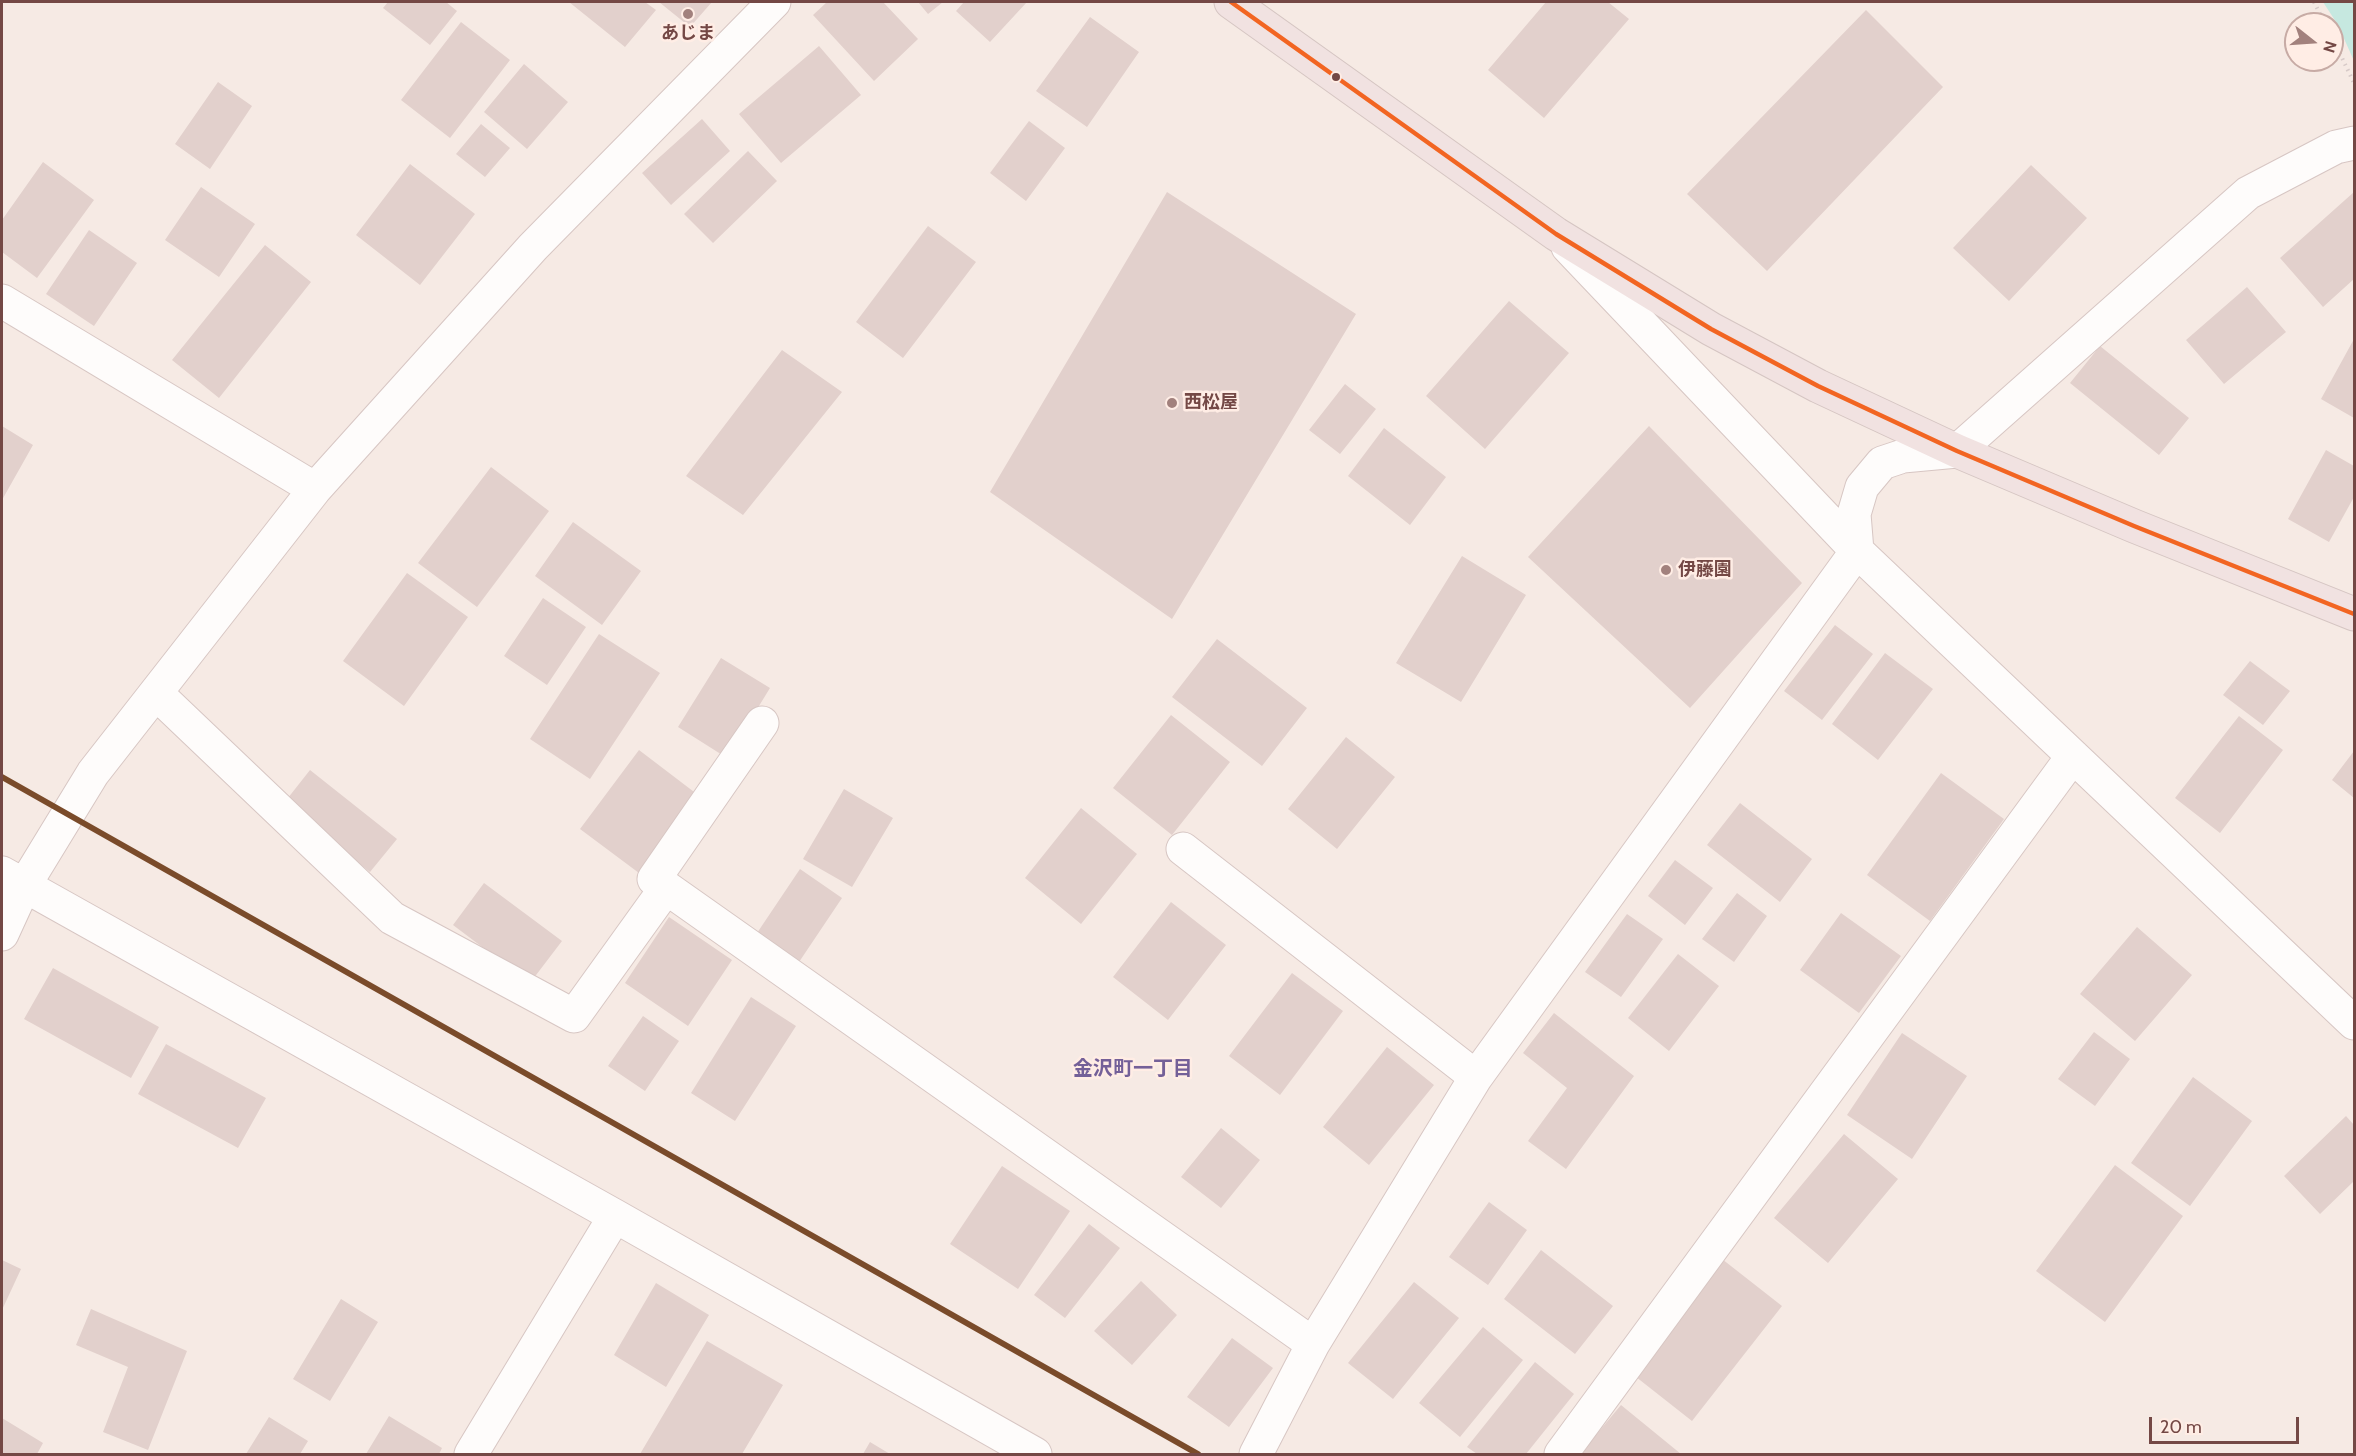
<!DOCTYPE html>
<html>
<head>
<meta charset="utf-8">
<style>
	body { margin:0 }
	#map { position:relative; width:2356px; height:1456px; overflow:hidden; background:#f6eae4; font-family:Cabin,sans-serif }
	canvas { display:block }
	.frame { position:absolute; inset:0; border:3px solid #744845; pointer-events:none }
	.north { position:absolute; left:2284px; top:12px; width:60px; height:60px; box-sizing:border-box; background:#ffede5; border:2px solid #c7aba5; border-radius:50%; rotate:107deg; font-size:16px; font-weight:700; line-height:24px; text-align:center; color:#744845 }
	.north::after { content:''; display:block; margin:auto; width:21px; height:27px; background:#a2817d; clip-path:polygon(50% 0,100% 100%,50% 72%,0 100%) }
	.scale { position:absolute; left:2149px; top:1417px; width:150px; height:27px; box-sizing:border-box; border:3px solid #744845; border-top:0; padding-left:8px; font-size:18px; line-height:21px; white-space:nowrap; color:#744845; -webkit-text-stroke:4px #ffede5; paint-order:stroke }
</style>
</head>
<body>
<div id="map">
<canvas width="2356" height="1456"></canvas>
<div class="frame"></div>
<div class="north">N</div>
<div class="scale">20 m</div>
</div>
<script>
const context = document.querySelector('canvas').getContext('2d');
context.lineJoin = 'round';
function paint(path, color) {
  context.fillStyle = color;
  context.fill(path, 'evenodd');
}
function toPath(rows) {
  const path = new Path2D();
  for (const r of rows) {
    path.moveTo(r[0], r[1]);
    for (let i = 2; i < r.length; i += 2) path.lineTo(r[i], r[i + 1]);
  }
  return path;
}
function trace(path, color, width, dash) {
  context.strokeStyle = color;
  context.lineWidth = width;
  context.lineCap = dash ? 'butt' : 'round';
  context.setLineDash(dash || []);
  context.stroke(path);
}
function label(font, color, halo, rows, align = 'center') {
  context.font = font + ' Cabin,"Noto Sans JP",sans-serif';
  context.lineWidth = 5;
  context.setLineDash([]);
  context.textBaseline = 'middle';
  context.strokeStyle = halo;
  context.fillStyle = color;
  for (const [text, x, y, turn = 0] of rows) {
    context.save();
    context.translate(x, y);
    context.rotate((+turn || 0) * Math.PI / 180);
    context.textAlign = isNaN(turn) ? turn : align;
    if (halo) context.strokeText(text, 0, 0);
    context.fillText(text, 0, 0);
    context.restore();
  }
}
paint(toPath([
	[2323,2,2353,2,2354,4,2354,61,2338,25]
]), '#c6e8e0');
paint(toPath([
	[388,2,446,2,457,11,430,45,383,8],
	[569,2,645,2,656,10,625,47],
	[659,2,712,2,690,27],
	[827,2,883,2,918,39,874,81,813,15],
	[918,2,943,2,928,14],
	[964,2,1027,2,990,42,956,11],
	[1546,2,1608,2,1629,19,1544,118,1488,70],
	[1866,10,1943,87,1767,271,1687,194],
	[1090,17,1139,52,1087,127,1036,91],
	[461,22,510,60,450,138,401,100],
	[819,46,861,95,781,163,739,114],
	[524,64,568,102,527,149,484,112],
	[218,82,252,106,210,169,175,144],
	[702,119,730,151,671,205,642,173],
	[1029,121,1065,148,1026,201,990,173],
	[481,124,510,148,485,177,456,154],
	[748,151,777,181,713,243,684,214],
	[43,162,94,200,37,278,2,252,2,220],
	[410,164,475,214,420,285,356,235],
	[2031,165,2087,218,2009,301,1953,248],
	[201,187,255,224,219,277,165,240],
	[1167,192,1356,314,1172,619,990,492],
	[2354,192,2354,279,2323,307,2280,258],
	[928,226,976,262,903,358,856,322],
	[89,230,137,263,94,326,46,294],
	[265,245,311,282,219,398,172,360],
	[2247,287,2286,332,2224,384,2186,340],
	[1509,301,1569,353,1485,449,1426,396],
	[2354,339,2354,418,2321,399],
	[2100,346,2189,418,2159,455,2070,383],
	[782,350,842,392,743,515,686,476],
	[1345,384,1376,409,1340,454,1309,430],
	[2,426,33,445,2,500],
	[1649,426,1802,583,1690,708,1528,557],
	[1384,428,1446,477,1410,525,1348,476],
	[2326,450,2354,466,2354,497,2329,542,2288,519],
	[491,467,549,511,477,607,418,563],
	[573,522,641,571,602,625,535,576],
	[1462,556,1526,595,1461,702,1396,663],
	[407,573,468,617,404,706,343,661],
	[543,598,586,627,547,685,504,656],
	[1835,625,1873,654,1822,720,1784,691],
	[599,634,660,673,590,779,530,739],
	[1217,639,1307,708,1262,766,1172,697],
	[1885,653,1933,689,1878,760,1832,724],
	[721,658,770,688,727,758,678,727],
	[2250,661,2290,691,2263,725,2223,695],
	[1171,715,1230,762,1172,835,1113,788],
	[2239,716,2283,750,2220,833,2175,798],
	[1346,737,1395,777,1337,849,1288,809],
	[639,750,702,798,643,876,580,829],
	[2354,751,2354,798,2332,780],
	[310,770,397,839,370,872,284,803],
	[1941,773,2004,819,1930,921,1867,875],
	[844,789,893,818,852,887,803,859],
	[1740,803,1812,859,1780,902,1707,845],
	[1081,808,1137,854,1081,924,1025,878],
	[1675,860,1713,888,1685,925,1648,896],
	[800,869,842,898,795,968,753,939],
	[484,883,562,941,530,983,453,925],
	[1737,893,1767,916,1734,962,1702,939],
	[1171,902,1226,945,1168,1020,1113,977],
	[1841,913,1901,956,1859,1013,1800,970],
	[1627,914,1663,939,1621,997,1585,972],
	[669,917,732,960,688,1026,625,983],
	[2137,927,2192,975,2135,1041,2080,994],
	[1678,954,1719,986,1669,1051,1628,1018],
	[53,968,159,1027,131,1078,24,1019],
	[1292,973,1343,1011,1280,1095,1229,1056],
	[751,997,796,1026,735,1121,691,1093],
	[1554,1013,1634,1076,1566,1169,1528,1141,1567,1088,1523,1053],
	[643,1016,679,1041,645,1091,608,1066],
	[2094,1032,2130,1059,2095,1106,2058,1079],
	[1902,1033,1967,1076,1912,1159,1847,1115],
	[166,1044,266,1098,238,1148,138,1094],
	[1387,1047,1434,1085,1369,1165,1323,1127],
	[2193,1077,2252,1121,2190,1206,2131,1163],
	[2346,1116,2354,1125,2354,1181,2320,1214,2284,1176],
	[1221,1128,1260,1160,1221,1208,1181,1177],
	[1844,1134,1898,1179,1828,1263,1774,1218],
	[2115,1165,2183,1216,2105,1322,2036,1271],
	[1002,1166,1070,1211,1018,1289,950,1244],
	[1489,1202,1527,1230,1488,1285,1449,1257],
	[1089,1224,1120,1248,1065,1318,1034,1295],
	[1541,1250,1613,1306,1575,1354,1504,1299],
	[1722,1259,1782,1306,1692,1421,1631,1373],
	[2,1260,21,1269,2,1310],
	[1141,1281,1177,1315,1132,1365,1094,1331],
	[1414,1282,1459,1318,1393,1399,1348,1363],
	[656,1283,709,1315,666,1387,614,1355],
	[341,1299,378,1322,330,1401,293,1379],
	[91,1309,187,1351,148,1450,103,1432,128,1367,76,1345],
	[1483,1327,1523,1360,1460,1437,1419,1403],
	[1232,1338,1273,1368,1229,1427,1187,1397],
	[707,1341,783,1385,742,1454,640,1454],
	[1535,1362,1574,1394,1526,1454,1477,1454,1467,1447],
	[1621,1405,1681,1454,1580,1454],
	[389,1416,442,1448,439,1454,366,1454],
	[269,1417,308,1441,300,1454,246,1454],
	[2,1418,43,1443,37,1454,2,1454],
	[870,1442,890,1454,863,1454]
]), '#e2d0cc');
const minor = toPath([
	[1568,247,1857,551,2354,1023],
	[2,301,315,489],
	[156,693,392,918,574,1016,666,888],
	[762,723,654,879,1313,1344],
	[1183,849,1476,1077],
	[2,873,615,1216,1035,1454],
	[2,934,24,886,93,773,315,489,533,247,774,2],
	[471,1454,615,1216],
	[1256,1454,1313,1344,1476,1077,1857,551,1854,514,1862,487,1882,463,1903,456,1957,451,2248,193,2336,147,2354,143],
	[1561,1454,2073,756]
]);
const highway = toPath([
	[1231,2,1556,234,1711,329,1818,386,1957,451,2134,526,2354,614]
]);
trace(minor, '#d7c6c3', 35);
trace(highway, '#d5c5c2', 35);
trace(toPath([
	[2314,2,2325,24],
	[2332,37,2354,83]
]), '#d7cac8', 4, [1.5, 4.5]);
trace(minor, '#fefcfb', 33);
trace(highway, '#f1e2e1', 33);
trace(toPath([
	[1231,2,1556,234,1711,329,1818,386,1957,451,2134,526,2354,614]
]), '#f26522', 4.5);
trace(toPath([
	[2,777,1198,1454]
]), '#7a4b2a', 6);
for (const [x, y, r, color] of [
	[688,14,6,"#a2817d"],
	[1336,77,5,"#744845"],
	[1172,403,6,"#a2817d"],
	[1666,570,6,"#a2817d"]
]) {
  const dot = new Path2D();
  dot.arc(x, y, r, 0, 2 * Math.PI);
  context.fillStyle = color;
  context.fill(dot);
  trace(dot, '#ffede5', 2);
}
label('bold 18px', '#744845', '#ffede5', [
	["あじま",688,34,"center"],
	["西松屋",1184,403],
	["伊藤園",1678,570]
], 'left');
label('bold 20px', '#746098', '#ffede5', [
	["金沢町一丁目",1133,1069]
]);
</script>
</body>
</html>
